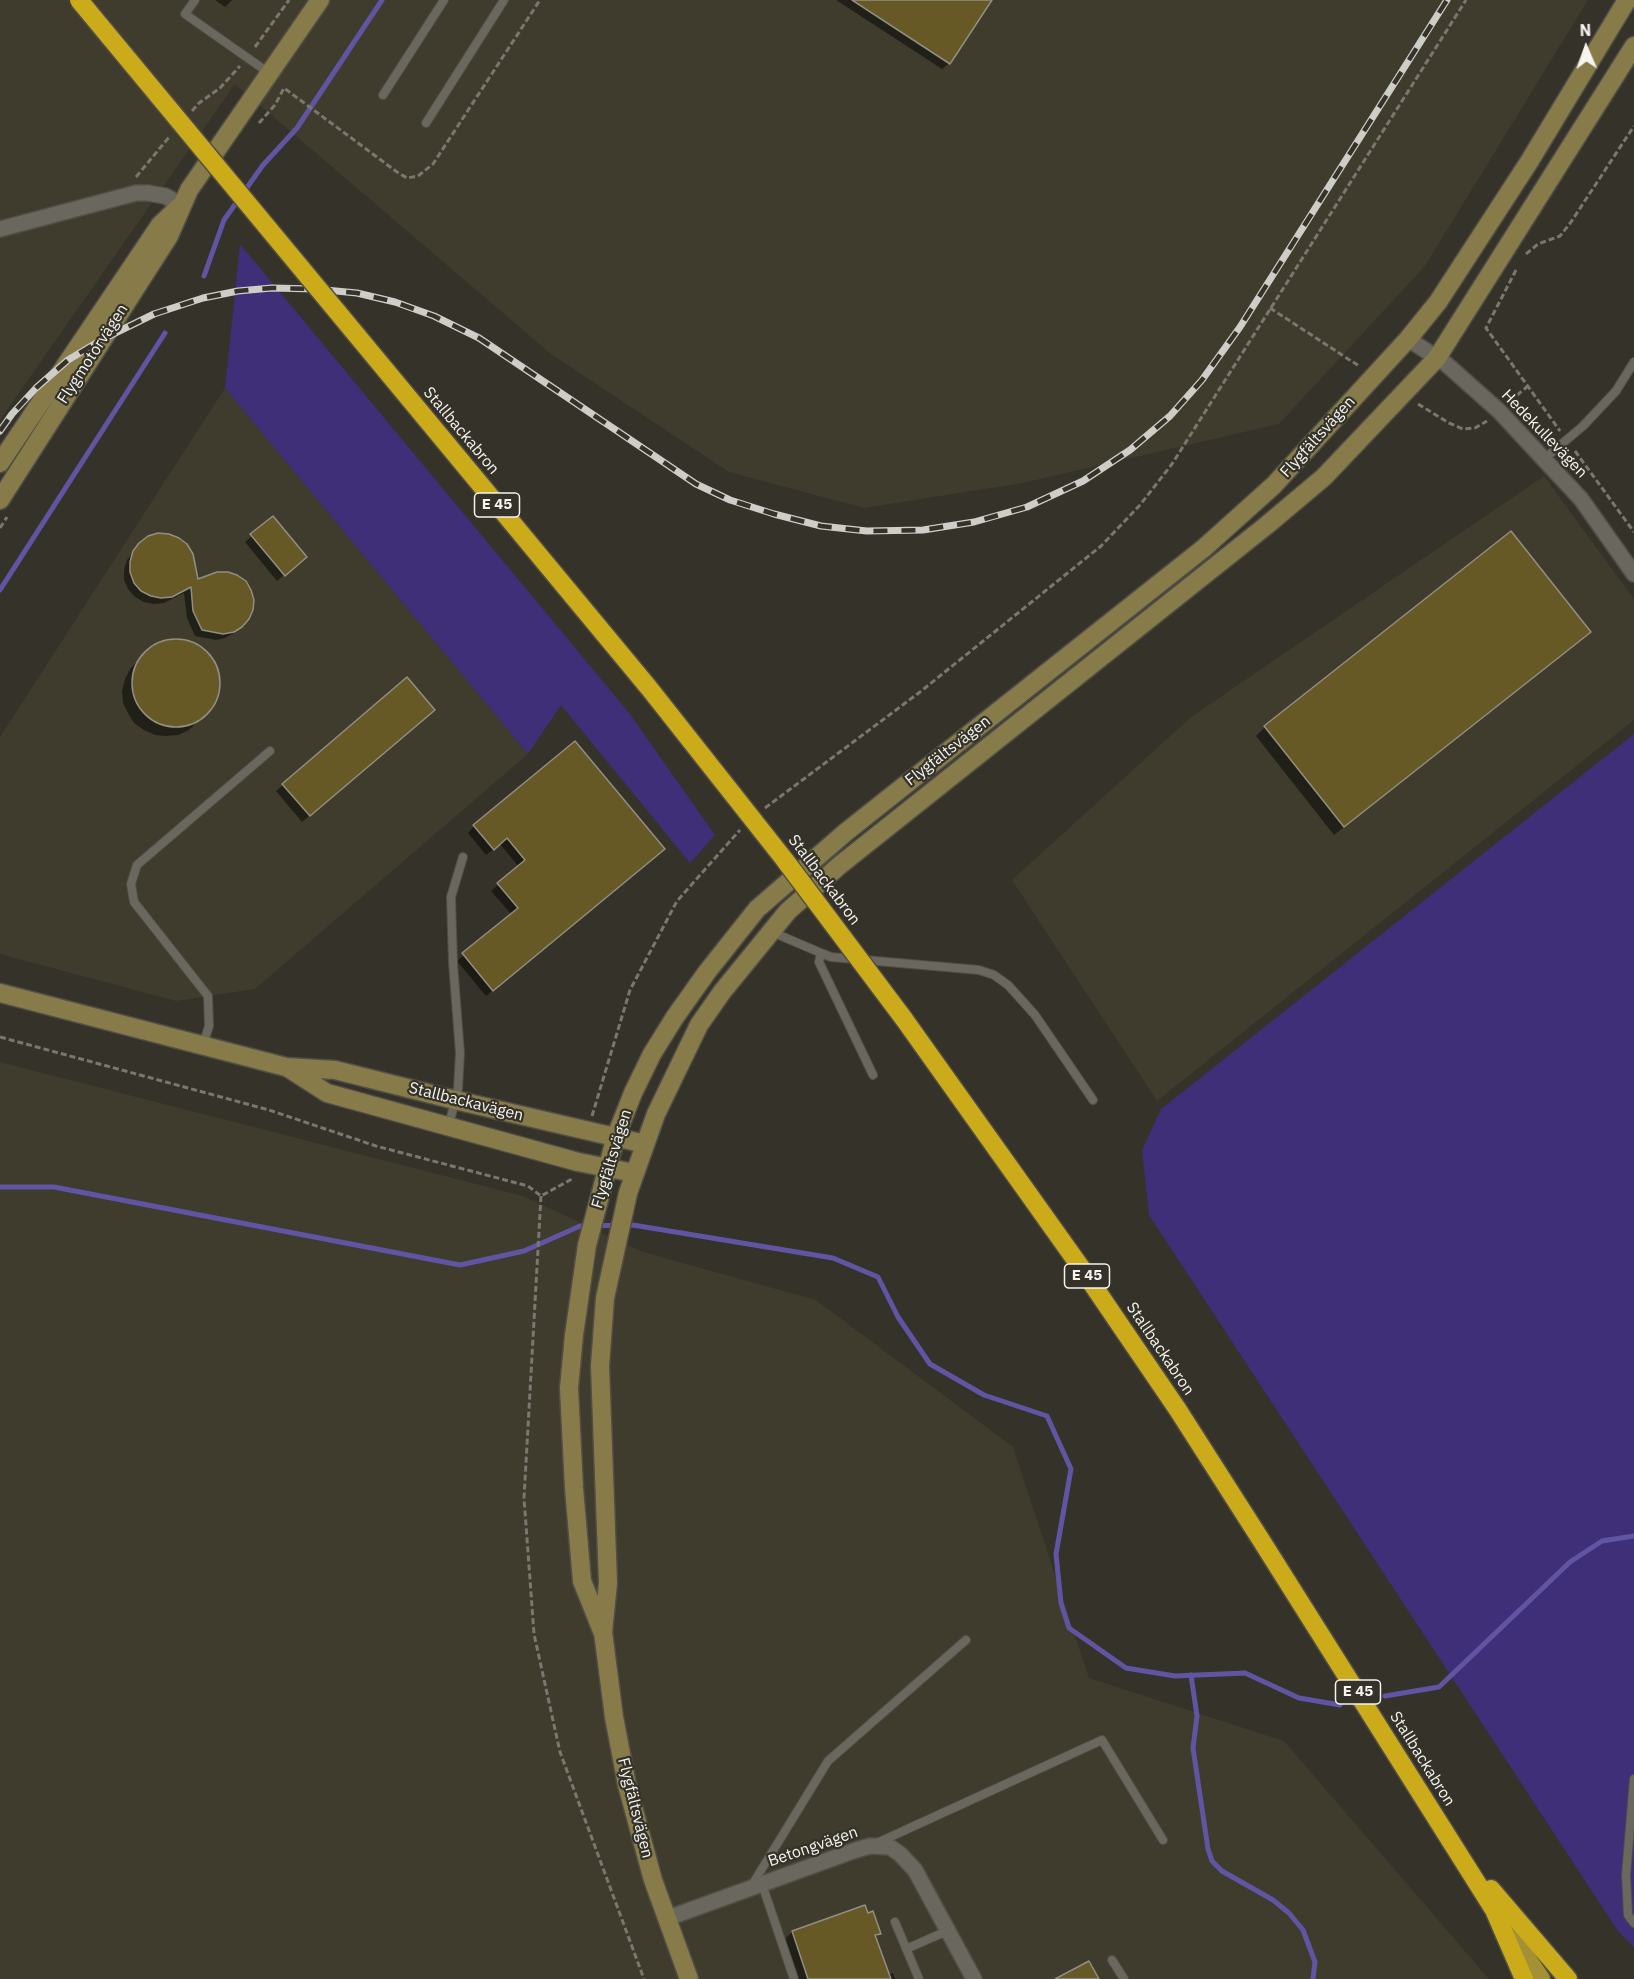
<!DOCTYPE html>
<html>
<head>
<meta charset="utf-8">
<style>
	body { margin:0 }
	#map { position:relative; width:1634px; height:1979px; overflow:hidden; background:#343229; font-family:"IBM Plex Sans",sans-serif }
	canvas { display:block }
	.north { position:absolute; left:1556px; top:18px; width:60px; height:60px; -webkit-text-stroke:4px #343229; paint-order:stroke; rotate:358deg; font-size:16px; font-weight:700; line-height:24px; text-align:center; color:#f6f4ef }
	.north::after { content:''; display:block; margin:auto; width:21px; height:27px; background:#f6f4ef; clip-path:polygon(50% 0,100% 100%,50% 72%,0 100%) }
</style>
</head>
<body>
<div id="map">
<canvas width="1634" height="1979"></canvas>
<div class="north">N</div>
</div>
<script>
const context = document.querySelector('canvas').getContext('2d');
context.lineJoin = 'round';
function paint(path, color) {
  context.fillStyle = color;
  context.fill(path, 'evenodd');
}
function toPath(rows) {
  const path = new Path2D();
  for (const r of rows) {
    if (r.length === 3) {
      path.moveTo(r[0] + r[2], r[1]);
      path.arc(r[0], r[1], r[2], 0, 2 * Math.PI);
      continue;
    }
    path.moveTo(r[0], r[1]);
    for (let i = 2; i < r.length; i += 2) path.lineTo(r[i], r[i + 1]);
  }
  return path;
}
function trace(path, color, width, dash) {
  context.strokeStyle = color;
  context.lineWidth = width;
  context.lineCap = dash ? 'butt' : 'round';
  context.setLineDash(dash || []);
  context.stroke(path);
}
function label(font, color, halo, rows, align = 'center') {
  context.font = font + ' "IBM Plex Sans",sans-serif';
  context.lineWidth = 4.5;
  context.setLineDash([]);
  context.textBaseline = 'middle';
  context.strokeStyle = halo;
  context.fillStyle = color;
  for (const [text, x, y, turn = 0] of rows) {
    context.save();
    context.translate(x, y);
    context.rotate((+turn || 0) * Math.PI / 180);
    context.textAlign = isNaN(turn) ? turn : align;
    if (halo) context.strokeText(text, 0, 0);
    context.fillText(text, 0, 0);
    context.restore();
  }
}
paint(toPath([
	[0,0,1588,0,1425,266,1279,424,1023,483,864,508,729,472,551,354,235,84,0,420],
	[225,388,528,754,255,989,176,1001,0,954,0,737],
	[1544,476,1634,599,1634,720,1157,1101,1012,880,1191,717],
	[0,1062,523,1196,643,1252,816,1300,1013,1447,1089,1678,1284,1741,1489,1979,0,1979]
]), '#3f3c2d');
paint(toPath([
	[240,244,630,714,715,835,690,863,561,705,528,754,225,388],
	[1634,734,1634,1947,1618,1931,1149,1215,1142,1150,1161,1109]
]), '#3e2f78');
paint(toPath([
	[215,0,232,0,225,7],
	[836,0,990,0,949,63,942,69],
	[273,518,300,561,277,581,245,542],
	[1511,533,1589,632,1580,641,1334,835,1256,736,1265,727],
	[140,544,197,581,248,618,234,633,225,638,216,640,195,636,187,618,184,593,164,603,154,604,144,602,135,597,128,589,124,580,124,570,127,560],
	[181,640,198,645,210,658,216,668,218,680,218,691,214,702,207,712,189,730,178,735,166,736,155,735,144,730,134,723,128,713,123,703,122,691,125,679,130,669,148,650,158,644,169,641],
	[407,679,427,716,302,822,276,791],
	[474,826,656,856,486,996,457,961,512,915,491,891,519,867,500,844,486,855,468,833],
	[792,1932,879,1933,875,1938,888,1975,893,1973,895,1979,796,1979,783,1941]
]), '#0007');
trace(toPath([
	[204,276,224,220,263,165,297,128,382,0],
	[0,590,165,333],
	[0,1187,54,1187,460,1265,524,1251,580,1226,633,1225,833,1258,878,1277,898,1317,930,1364,984,1395,1047,1416,1071,1469,1056,1554,1061,1603,1069,1628,1126,1668,1175,1676,1245,1673,1299,1698,1340,1705],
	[1191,1675,1197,1716,1193,1748,1208,1849,1212,1861,1222,1871,1273,1900,1289,1913,1303,1930,1315,1962,1313,1979],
	[1385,1696,1439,1687,1570,1562,1602,1541,1634,1536]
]), '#6155a3', 5);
const building = toPath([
	[852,0,992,0,950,64,852,0],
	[273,516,307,557,285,576,250,534,273,516],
	[1511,531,1591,632,1344,827,1264,726,1511,531],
	[158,533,169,534,179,538,187,544,193,554,198,579,217,572,228,572,237,575,246,581,251,590,254,600,253,610,249,619,242,627,234,632,223,634,202,630,193,611,191,587,172,597,161,598,151,596,141,591,134,583,130,572,130,562,133,551,139,543,148,536,158,533],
	[176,683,44],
	[407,677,435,710,310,816,282,784,407,677],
	[575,741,665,849,493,991,462,953,518,908,497,883,525,860,507,838,494,850,473,825,575,741],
	[865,1905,868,1913,873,1911,881,1934,875,1935,891,1979,808,1979,792,1931,865,1905],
	[1089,1961,1099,1979,1055,1979,1089,1961]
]);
paint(building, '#665925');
trace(building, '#918f85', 1.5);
const lane = toPath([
	[195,0,185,14,269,73],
	[383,95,444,0],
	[426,123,504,0],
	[1544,459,1583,426,1616,391,1634,362],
	[772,932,821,953,819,962,873,1075],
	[821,953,831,957,979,970,994,975,1008,985,1035,1015,1093,1100],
	[203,1045,209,1026,208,996,134,902,131,884,137,865,270,751],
	[449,1125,458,1089,460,1053,453,963,451,897,463,857],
	[1634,1779,1626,1875,1628,1915,1634,1923],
	[877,1843,1102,1740,1163,1840],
	[762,1884,794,1979],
	[752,1885,828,1761,966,1640],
	[895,1922,919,1979],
	[906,1949,947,1931],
	[1112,1960,1124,1979]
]);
const street = toPath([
	[0,229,136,193,148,193,165,196,182,205],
	[1408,339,1445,363,1499,411,1581,499,1634,574],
	[668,1918,856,1850,870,1846,890,1847,900,1854,915,1870,974,1979]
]);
const secondary = toPath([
	[0,463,160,225,178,208],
	[0,500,169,236,189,190,320,0],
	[0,993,286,1067,335,1070,455,1100,645,1144],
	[288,1068,327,1093,578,1162,634,1173],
	[602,1631,582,1581,574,1488,569,1388,574,1335,587,1245,616,1136,633,1093,652,1054,675,1017,707,972,757,909,846,832,1204,548,1274,485,1408,339,1438,302,1529,162,1627,0],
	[689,1979,653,1880,627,1785,614,1717,603,1632,608,1583,600,1366,605,1298,628,1193,656,1114,699,1025,722,992,788,911,840,865,1267,525,1324,477,1437,358,1634,46]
]);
const primary = toPath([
	[1510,1933,1541,1979]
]);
const highway = toPath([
	[904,1019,1082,1269,1178,1410,1261,1540,1494,1910,1524,1979],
	[1491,1889,1568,1979]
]);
trace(lane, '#504e47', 10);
trace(street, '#504e47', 18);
trace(secondary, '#504e47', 21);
trace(primary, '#504e47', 21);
trace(highway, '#504e47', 21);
trace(toPath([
	[255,47,289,0],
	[192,111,199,103,220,88,240,66],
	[259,123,275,105,284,88,397,172,407,178,418,176,433,164,540,0],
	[136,177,170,136],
	[1526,254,1538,244,1560,236,1571,222,1634,126],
	[1516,270,1486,328,1560,431],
	[1270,308,1359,366],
	[1510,401,1528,386],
	[1418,404,1449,423,1463,429,1475,428,1487,421],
	[1575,451,1634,532],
	[0,528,7,517],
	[765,808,920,692,1101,546,1140,505,1172,464,1466,0],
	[0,1037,269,1110,376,1146,528,1186,541,1196,572,1179],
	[592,1116,630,990,677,901,740,830],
	[541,1196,524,1498,534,1634,560,1752,644,1979]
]), '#79776f', 3, [6, 3]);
trace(lane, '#6a685e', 8);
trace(street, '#6a685e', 15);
trace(secondary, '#877c49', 18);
trace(primary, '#a49035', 18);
trace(highway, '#cbab19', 18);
const rail = toPath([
	[0,431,12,414,36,388,68,360,103,339,154,314,203,298,238,291,272,288,315,289,357,293,395,302,434,316,479,338,696,484,730,500,774,514,821,526,867,531,923,530,974,522,1027,507,1083,481,1130,450,1170,416,1202,380,1240,327,1447,0]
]);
trace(rail, '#cfcdc7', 7);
trace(rail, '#343229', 4.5, [14]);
const highwayBridge = toPath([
	[79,0,649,688,784,859,904,1019]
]);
trace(highwayBridge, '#504e47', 21, []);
trace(highwayBridge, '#cbab19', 18);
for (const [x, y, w] of [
	[497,505,45],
	[1087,1276,45],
	[1358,1692,45]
]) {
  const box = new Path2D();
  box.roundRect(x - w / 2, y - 12, w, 24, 4.5);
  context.fillStyle = '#343229';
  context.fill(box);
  trace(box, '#f6f4ef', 1.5);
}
label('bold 15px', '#f6f4ef', null, [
	["E 45",497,505],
	["E 45",1087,1276],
	["E 45",1358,1692]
]);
label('16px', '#f6f4ef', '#343229', [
	["Flygmotorvägen",93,354,-57],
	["Stallbackabron",461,431,50],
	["Hedekullevägen",1544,434,46],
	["Flygfältsvägen",1318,437,-48],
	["Flygfältsvägen",948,751,-38],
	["Stallbackabron",824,880,53],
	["Stallbackavägen",466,1102,14],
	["Flygfältsvägen",612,1159,-73],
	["Stallbackabron",1160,1349,56],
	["Stallbackabron",1422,1759,58],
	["Flygfältsvägen",635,1808,76],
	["Betongvägen",813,1847,-19]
]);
</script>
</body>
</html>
